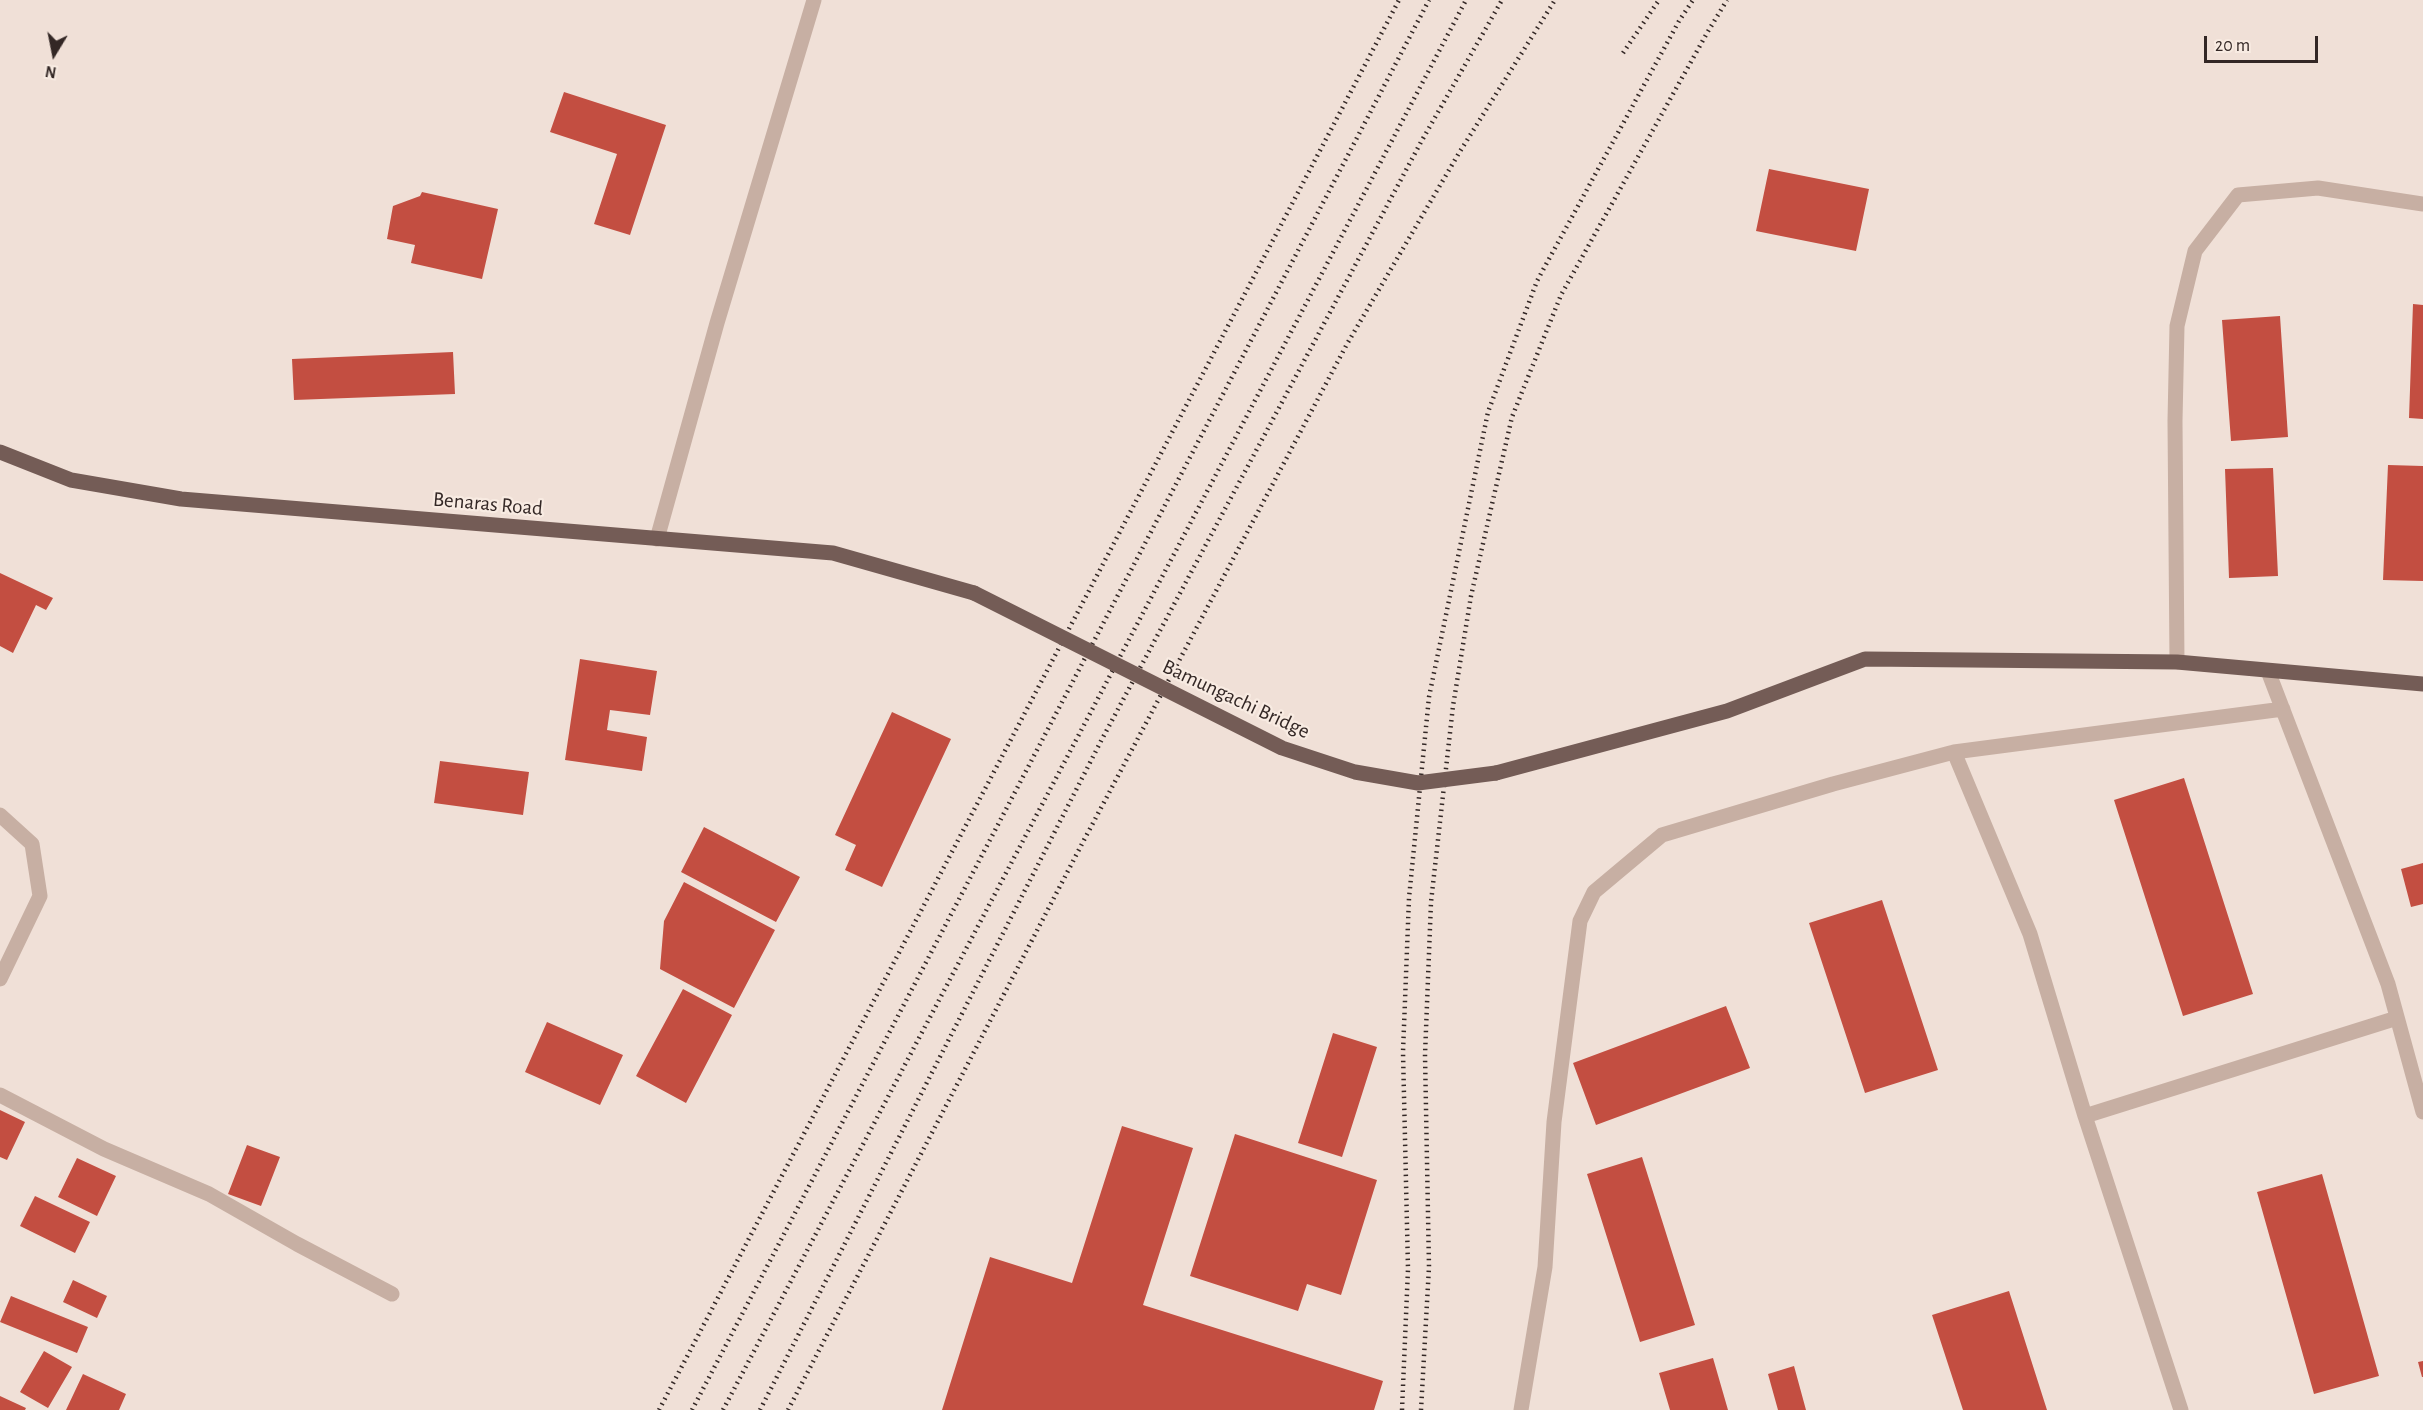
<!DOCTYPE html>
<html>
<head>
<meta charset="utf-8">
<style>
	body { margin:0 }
	#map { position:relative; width:2423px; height:1410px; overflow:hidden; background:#f0e0d7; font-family:"Alegreya Sans",sans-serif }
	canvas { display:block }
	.north { position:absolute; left:24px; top:24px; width:60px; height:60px; -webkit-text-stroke:4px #f8ebe2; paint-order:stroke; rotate:190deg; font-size:16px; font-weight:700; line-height:24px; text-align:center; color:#332725 }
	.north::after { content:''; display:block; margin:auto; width:21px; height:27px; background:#332725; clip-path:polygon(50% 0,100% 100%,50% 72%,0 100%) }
	.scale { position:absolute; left:2204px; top:36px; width:114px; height:27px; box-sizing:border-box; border:3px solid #332725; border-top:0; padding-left:8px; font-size:18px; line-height:21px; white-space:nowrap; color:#332725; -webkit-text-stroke:4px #f8ebe2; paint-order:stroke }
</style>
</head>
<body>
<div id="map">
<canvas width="2423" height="1410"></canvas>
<div class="north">N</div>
<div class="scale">20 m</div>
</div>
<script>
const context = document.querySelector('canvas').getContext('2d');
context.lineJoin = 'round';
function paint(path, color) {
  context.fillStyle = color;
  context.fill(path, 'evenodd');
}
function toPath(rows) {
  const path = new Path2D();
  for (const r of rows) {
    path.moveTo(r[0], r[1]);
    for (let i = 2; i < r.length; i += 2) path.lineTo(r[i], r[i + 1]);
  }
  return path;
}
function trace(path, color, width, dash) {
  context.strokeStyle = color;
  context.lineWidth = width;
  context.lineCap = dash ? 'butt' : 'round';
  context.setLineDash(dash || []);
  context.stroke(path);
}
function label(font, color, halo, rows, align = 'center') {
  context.font = font + ' "Alegreya Sans",sans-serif';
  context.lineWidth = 4.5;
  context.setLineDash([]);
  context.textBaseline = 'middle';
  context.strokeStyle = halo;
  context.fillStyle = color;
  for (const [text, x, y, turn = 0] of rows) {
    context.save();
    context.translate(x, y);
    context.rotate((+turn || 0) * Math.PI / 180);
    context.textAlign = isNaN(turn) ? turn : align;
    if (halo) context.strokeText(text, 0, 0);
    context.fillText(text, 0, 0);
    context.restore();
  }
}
paint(toPath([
	[564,92,666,125,630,235,594,224,617,154,550,132],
	[1769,169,1869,189,1856,251,1756,231],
	[422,192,498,209,482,279,411,263,415,245,387,239,393,206,420,196],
	[2413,304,2423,305,2423,419,2409,418],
	[2280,316,2288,437,2231,441,2222,320],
	[453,352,455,394,294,400,292,359],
	[2388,465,2423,466,2423,581,2383,580],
	[2273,468,2278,576,2229,578,2225,469],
	[0,573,53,598,46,610,36,605,13,653,0,646],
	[580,659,657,671,650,715,610,710,607,730,647,737,642,771,565,760],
	[892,712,951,739,882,887,845,870,856,845,835,835],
	[440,761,529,772,523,815,434,803],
	[2184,778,2253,994,2183,1016,2114,800],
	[704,827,800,877,776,922,681,872],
	[2423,863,2423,904,2411,907,2401,869],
	[684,882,775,930,734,1008,660,969,664,921],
	[1882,900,1938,1070,1865,1093,1809,923],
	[683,989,732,1015,686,1103,636,1076],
	[1726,1006,1750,1068,1596,1125,1573,1063],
	[547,1022,623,1055,600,1105,525,1072],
	[1333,1033,1377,1047,1342,1157,1298,1143],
	[0,1110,25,1122,7,1160,0,1157],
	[1122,1126,1193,1148,1143,1305,1383,1381,1374,1410,942,1410,990,1257,1072,1283],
	[1235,1134,1377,1180,1341,1295,1307,1284,1298,1311,1190,1276],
	[247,1145,280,1157,261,1206,228,1194],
	[1642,1157,1695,1325,1640,1342,1587,1174],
	[77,1158,116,1176,97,1216,58,1197],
	[2322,1174,2379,1376,2314,1394,2257,1192],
	[35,1196,90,1222,75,1253,20,1226],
	[73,1280,107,1296,97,1318,63,1302],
	[2009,1291,2047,1410,1963,1410,1932,1315],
	[11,1296,88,1327,77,1353,0,1322],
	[44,1351,72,1367,48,1408,20,1392],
	[1713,1358,1728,1410,1670,1410,1659,1373],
	[2423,1361,2423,1377,2422,1377,2418,1362],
	[1794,1366,1806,1410,1778,1410,1768,1374],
	[83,1374,126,1394,119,1410,66,1410],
	[0,1396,26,1408,25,1410,0,1410]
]), '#c34e41');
trace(toPath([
	[657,539,717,323,814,0],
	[2177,662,2175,421,2177,326,2195,251,2238,195,2318,188,2423,204],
	[2268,671,2388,984,2423,1112],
	[1954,752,2030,934,2085,1116,2181,1410],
	[0,815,32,844,40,896,0,979],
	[0,1095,104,1149,209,1194,297,1244,392,1294],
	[2085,1116,2397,1018],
	[1521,1410,1545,1267,1554,1122,1580,921,1594,892,1662,835,1833,784,1954,752,2283,709]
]), '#c7afa3', 15);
trace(toPath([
	[0,452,71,480,181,499,833,553,974,593],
	[1496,773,1727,711,1865,659,2177,662,2423,684]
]), '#745c56', 15);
trace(toPath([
	[1623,53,1659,0],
	[659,1410,1399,0],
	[692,1410,1429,0],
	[723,1410,1466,0],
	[760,1410,1101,741,1421,142,1502,0],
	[788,1410,1084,840,1347,344,1459,153,1555,0],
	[1402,1410,1408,1269,1403,1052,1409,898,1429,697,1488,412,1537,281,1679,21,1693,0],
	[1421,1410,1429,1267,1425,1055,1431,902,1453,706,1471,596,1512,417,1561,295,1707,33,1727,0]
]), '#332725', 4.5, [1.5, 4.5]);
trace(toPath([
	[974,593,1282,748,1355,772,1418,783,1496,773]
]), '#745c56', 15);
label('21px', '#332725', '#f8ebe2', [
	["Benaras Road",488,504,5],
	["Bamungachi Bridge",1236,699,25]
]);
</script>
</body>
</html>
